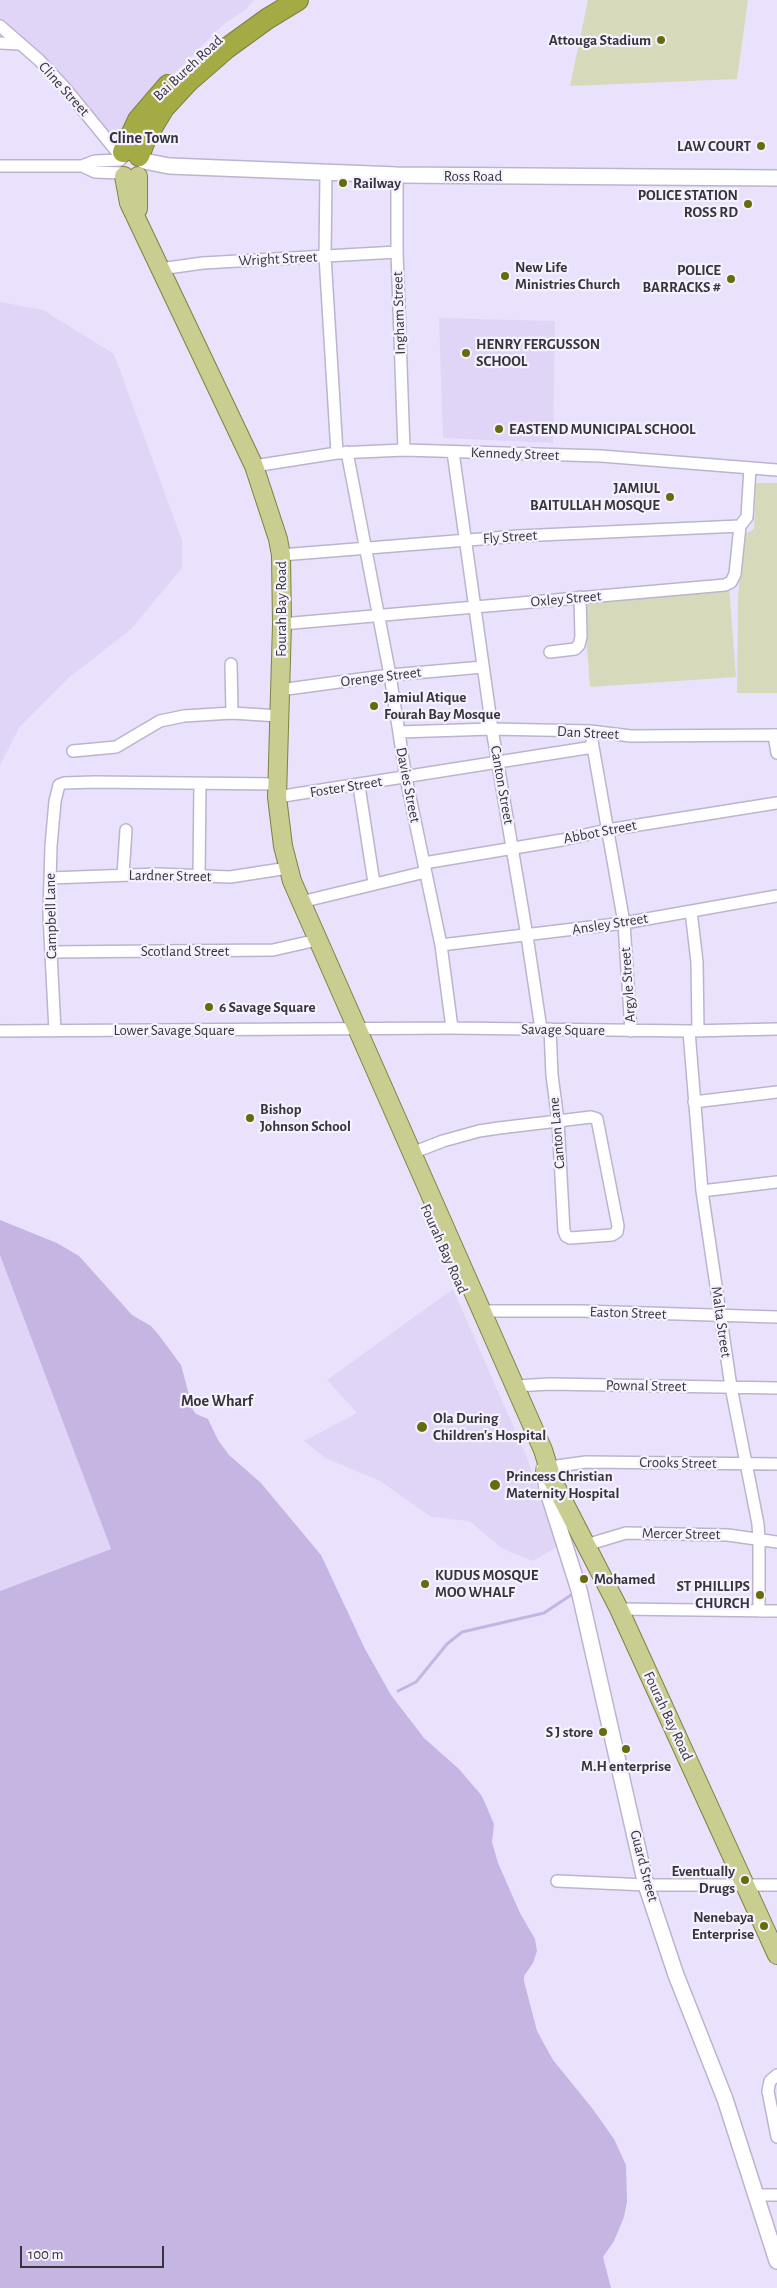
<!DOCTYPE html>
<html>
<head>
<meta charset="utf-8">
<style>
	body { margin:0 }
	#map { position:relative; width:777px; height:2288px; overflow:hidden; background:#eae1fd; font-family:"Alegreya Sans",sans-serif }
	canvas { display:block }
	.scale { position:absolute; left:20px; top:2246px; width:144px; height:22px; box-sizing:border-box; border:2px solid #37343e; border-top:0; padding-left:6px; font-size:15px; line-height:18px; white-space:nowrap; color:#37343e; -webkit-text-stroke:4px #f5f2fd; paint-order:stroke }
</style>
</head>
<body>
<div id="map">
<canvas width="777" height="2288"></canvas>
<div class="scale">100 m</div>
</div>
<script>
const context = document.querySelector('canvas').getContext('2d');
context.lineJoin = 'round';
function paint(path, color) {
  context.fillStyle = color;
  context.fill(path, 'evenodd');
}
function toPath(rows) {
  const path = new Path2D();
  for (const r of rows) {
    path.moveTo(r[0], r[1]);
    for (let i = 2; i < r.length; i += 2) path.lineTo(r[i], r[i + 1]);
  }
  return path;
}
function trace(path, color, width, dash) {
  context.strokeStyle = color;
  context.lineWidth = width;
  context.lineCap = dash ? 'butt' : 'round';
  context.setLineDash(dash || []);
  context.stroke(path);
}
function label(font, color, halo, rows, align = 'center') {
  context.font = font + ' "Alegreya Sans",sans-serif';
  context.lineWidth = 4.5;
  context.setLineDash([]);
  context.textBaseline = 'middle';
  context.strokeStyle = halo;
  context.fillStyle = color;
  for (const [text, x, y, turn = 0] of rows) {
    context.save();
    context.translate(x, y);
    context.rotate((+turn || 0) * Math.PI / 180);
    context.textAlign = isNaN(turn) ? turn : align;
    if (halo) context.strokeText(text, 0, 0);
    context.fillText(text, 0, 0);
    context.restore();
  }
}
paint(toPath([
	[0,0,254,0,245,10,224,24,175,73,159,83,126,132,118,135,102,129,0,21],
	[0,302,43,310,114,354,182,540,182,568,131,629,70,677,19,728,0,765],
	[439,318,555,321,553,443,443,438],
	[0,1252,111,1549,0,1591],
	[453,1289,526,1455,557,1547,533,1561,503,1549,469,1521,431,1517,380,1481,325,1458,304,1441,357,1413,327,1380]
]), '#e1d5f7');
paint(toPath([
	[588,0,748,0,737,79,570,86],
	[756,483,777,483,777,693,737,693,738,598,743,536,754,529],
	[729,586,736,677,590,687,583,596]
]), '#d6dabb');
paint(toPath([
	[0,1220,57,1243,79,1256,132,1315,151,1326,158,1334,181,1365,193,1410,196,1414,208,1419,218,1440,229,1455,261,1483,321,1555,365,1649,391,1695,424,1738,459,1769,482,1796,494,1824,492,1842,498,1863,520,1913,535,1939,537,1951,533,1963,524,1976,524,1981,537,2031,553,2060,592,2108,614,2139,626,2165,627,2202,624,2217,614,2241,603,2257,611,2288,0,2288,0,1591,111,1549,0,1255]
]), '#c5b5e3');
trace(toPath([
	[398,1691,416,1682,447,1644,462,1632,544,1613,574,1593]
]), '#c5b5e3', 3);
const street = toPath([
	[0,26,39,60,65,88,122,158],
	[0,43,19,44],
	[0,166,82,166,95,161,120,160],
	[82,166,95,172,122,173],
	[326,173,325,256,337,453],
	[397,175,397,252,404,450],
	[160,269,203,263,397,252],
	[347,452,390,675,406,778,441,945,452,1028],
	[453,452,492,729,527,936,541,1029],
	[254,466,337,453,404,450,601,456,777,470],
	[281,555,518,536,740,526],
	[282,624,725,585,731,582,735,574,740,526,747,517,750,468],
	[550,652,575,649,579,645,581,637,580,597],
	[231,664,232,713],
	[280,690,390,675,483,667],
	[399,732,492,729,590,731,631,736,777,735],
	[774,735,777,753],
	[592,741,624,923,631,1031],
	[73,751,116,747,160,721,184,716,232,713,279,716],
	[359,786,374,883],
	[277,797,593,747],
	[424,863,562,840,607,830,777,803],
	[123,875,126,830],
	[199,875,200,783],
	[50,878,158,874,230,877,288,868],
	[301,902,425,872],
	[691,911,697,962,698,1031],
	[441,945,624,923,777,896],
	[51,952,273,950,317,940],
	[0,1031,452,1028,689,1031,777,1029],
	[55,1031,49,915,51,846,55,801,59,785,64,783,94,782,276,784],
	[689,1031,702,1191,731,1387,758,1524,759,1540,759,1611],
	[694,1102,777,1092],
	[412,1153,443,1141,479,1131,499,1128,558,1121,591,1117,597,1119,618,1226,617,1232,612,1235,570,1238,566,1236,564,1231,558,1121,552,1075,550,1029],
	[702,1191,777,1182],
	[480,1311,580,1311,777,1317],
	[515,1386,550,1384,777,1388],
	[550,1467,586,1462,777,1464],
	[586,1545,626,1533,728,1535,777,1542],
	[619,1609,777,1611],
	[557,1881,646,1885,777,1885],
	[777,2075,770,2081,768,2091,777,2137],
	[755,2195,777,2195]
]);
const secondary = toPath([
	[144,161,169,166,397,175,777,178],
	[544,1469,547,1489,579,1590,646,1885,676,1975,725,2099,777,2261]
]);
const primary = toPath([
	[124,176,129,203,254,466,278,539,281,555,282,624,277,797,283,846,292,881,543,1450,552,1479],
	[138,209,138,176],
	[545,1472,552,1479,619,1609,777,1955]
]);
const highway = toPath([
	[123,152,138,120,168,85],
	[139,156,147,136,164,108,188,82,227,48,267,19,298,0]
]);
trace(street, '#bcb4ce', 14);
trace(secondary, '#bcb4ce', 18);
trace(primary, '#7e8142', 20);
trace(highway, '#7e8142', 22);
trace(street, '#fff', 11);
trace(secondary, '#fff', 15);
trace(primary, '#c9cd8f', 18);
trace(highway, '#a5ab44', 20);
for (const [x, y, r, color] of [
	[661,40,5,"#666b0c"],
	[761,146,5,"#666b0c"],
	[343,183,5,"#666b0c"],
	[748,204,5,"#666b0c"],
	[505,276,5,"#666b0c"],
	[731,279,5,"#666b0c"],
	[466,353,5,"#666b0c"],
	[499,429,5,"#666b0c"],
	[670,497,5,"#666b0c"],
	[374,706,5,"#666b0c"],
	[209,1007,5,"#666b0c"],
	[250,1118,5,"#666b0c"],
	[422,1427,6,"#666b0c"],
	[495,1485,6,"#666b0c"],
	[584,1579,5,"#666b0c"],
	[425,1584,5,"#666b0c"],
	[760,1595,5,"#666b0c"],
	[603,1732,5,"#666b0c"],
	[626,1749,5,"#666b0c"],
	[745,1880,5,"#666b0c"],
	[764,1926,5,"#666b0c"]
]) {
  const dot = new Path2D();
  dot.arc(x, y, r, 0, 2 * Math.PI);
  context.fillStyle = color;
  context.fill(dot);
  trace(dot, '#f5f2fd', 2);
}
label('bold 15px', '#37343e', '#f5f2fd', [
	["Attouga Stadium",651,40,"right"],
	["LAW COURT",751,146,"right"],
	["Railway",353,183],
	["POLICE STATION",738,195,"right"],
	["ROSS RD",738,212,"right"],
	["New Life",515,267],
	["Ministries Church",515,284],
	["POLICE",721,270,"right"],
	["BARRACKS #",721,287,"right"],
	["HENRY FERGUSSON",476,344],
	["SCHOOL",476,361],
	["EASTEND MUNICIPAL SCHOOL",509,429],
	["JAMIUL",660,488,"right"],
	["BAITULLAH MOSQUE",660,505,"right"],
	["Jamiul Atique",384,697],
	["Fourah Bay Mosque",384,714],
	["6 Savage Square",219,1007],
	["Bishop",260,1109],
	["Johnson School",260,1126],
	["Ola During",433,1418],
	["Children's Hospital",433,1435],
	["Princess Christian",506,1476],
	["Maternity Hospital",506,1493],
	["KUDUS MOSQUE",435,1575],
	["MOO WHALF",435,1592],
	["Mohamed",594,1579],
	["ST PHILLIPS",750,1586,"right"],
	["CHURCH",750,1603,"right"],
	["S J store",593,1732,"right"],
	["M.H enterprise",626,1766,"center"],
	["Eventually",735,1871,"right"],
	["Drugs",735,1888,"right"],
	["Nenebaya",754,1917,"right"],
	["Enterprise",754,1934,"right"]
], 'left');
label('15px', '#37343e', '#f5f2fd', [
	["Bai Bureh Road",188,68,-43],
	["Cline Street",64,89,48],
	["Ross Road",473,176],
	["Wright Street",278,259,-3],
	["Ingham Street",399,313,-92],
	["Kennedy Street",515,454,2],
	["Fly Street",510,537,-4],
	["Oxley Street",566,599,-5],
	["Fourah Bay Road",281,609,-90],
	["Orenge Street",381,677,-7],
	["Dan Street",588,733,3],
	["Davies Street",408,785,79],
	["Canton Street",502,785,80],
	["Foster Street",346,787,-9],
	["Abbot Street",600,832,-11],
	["Lardner Street",170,876,1],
	["Campbell Lane",51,916,-91],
	["Ansley Street",610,924,-9],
	["Scotland Street",185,951],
	["Argyle Street",628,985,-94],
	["Lower Savage Square",174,1030],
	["Savage Square",563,1030,1],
	["Canton Lane",557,1133,-95],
	["Fourah Bay Road",444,1249,66],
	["Easton Street",628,1313,2],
	["Malta Street",721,1322,82],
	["Pownal Street",646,1386,1],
	["Crooks Street",678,1463,1],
	["Mercer Street",681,1534,1],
	["Fourah Bay Road",668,1716,65],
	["Guard Street",644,1866,75]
]);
label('bold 16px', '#37343e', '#f5f2fd', [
	["Cline Town",144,138],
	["Moe Wharf",217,1401]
]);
</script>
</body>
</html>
